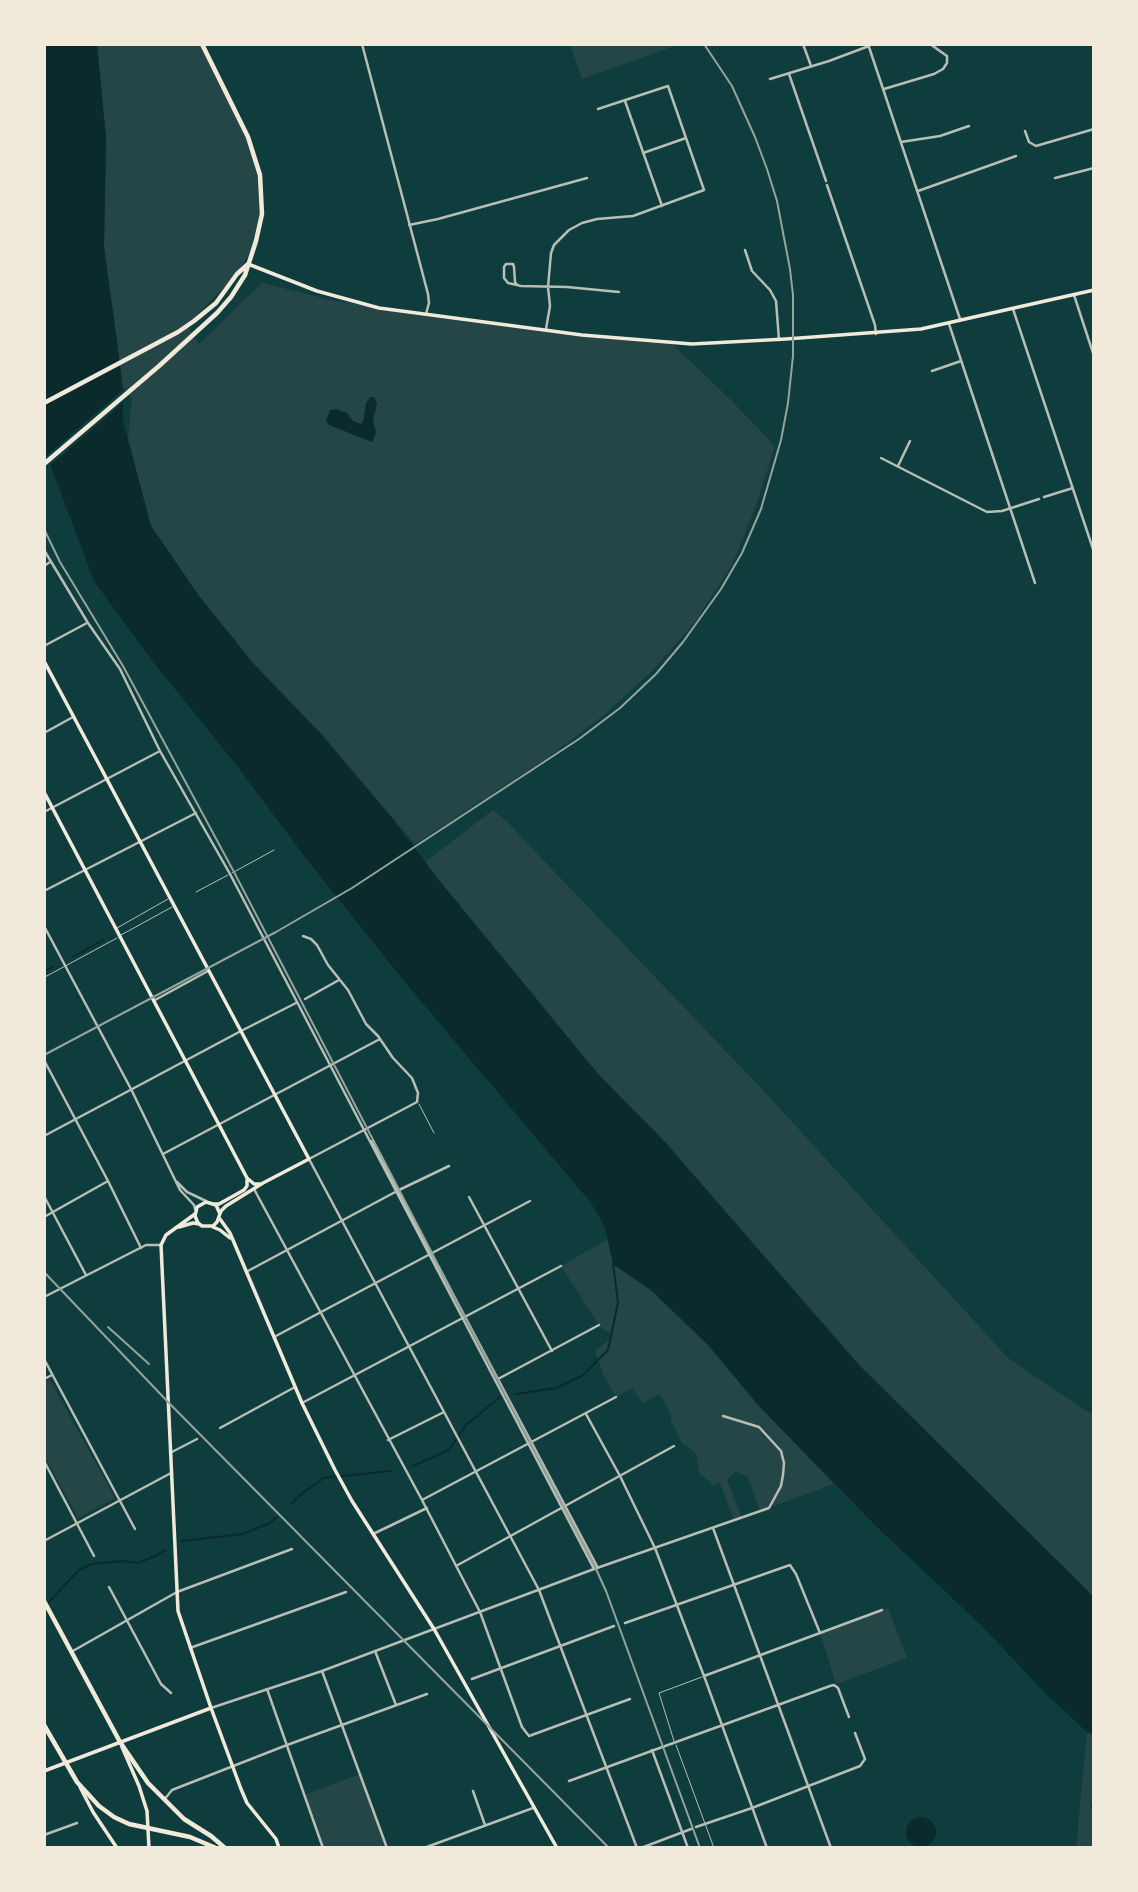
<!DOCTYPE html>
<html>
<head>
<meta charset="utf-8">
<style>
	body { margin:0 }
	#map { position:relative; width:1138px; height:1892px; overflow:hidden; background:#0f3d3e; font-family:Arial,sans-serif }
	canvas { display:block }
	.frame { position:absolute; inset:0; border:46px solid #f1e9da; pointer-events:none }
</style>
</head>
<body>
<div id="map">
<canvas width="1138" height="1892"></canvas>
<div class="frame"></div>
</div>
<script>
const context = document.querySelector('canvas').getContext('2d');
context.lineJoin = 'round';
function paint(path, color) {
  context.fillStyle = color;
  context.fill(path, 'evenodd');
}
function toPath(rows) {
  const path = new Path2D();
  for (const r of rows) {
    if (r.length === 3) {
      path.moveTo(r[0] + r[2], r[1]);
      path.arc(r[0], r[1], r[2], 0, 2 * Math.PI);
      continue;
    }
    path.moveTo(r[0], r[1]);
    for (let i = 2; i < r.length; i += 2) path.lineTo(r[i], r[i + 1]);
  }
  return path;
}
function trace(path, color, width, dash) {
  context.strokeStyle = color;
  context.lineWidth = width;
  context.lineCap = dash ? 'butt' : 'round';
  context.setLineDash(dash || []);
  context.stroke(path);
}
paint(toPath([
	[97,44,202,44,248,137,258,166,262,204,256,241,237,274,187,325,199,344,262,283,331,300,402,311,504,325,671,343,730,399,775,446,756,506,732,565,695,622,653,670,604,715,550,756,415,844,322,735,253,663,199,596,151,526,128,439,132,398,123,390,104,247,106,138],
	[570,44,674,44,675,46,582,79],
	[493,810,507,822,762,1089,1008,1358,1094,1416,1094,1597,859,1365,664,1141,598,1074,438,879,425,862],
	[608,1239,613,1264,652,1291,709,1346,758,1405,834,1484,760,1511,748,1477,736,1471,727,1480,742,1518,734,1520,720,1483,714,1486,699,1472,696,1454,686,1445,683,1445,671,1420,671,1415,660,1394,642,1403,633,1388,616,1397,605,1378,595,1351,613,1336,599,1325,561,1266],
	[50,1380,115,1498,78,1518,44,1455,44,1383],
	[888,1608,907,1658,836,1684,820,1633],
	[1087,1732,1094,1735,1094,1848,1076,1848],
	[360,1774,387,1848,323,1848,304,1795]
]), '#244646');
paint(toPath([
	[44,44,97,44,106,138,104,247,117,341,123,390,123,421,151,526,199,596,253,663,322,735,396,823,438,879,598,1074,664,1141,859,1365,1094,1597,1094,1735,1087,1732,1045,1693,982,1626,879,1529,758,1405,709,1346,652,1291,613,1264,605,1227,591,1203,409,987,308,861,234,762,153,662,94,581,44,448],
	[370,397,374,397,377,404,373,420,376,433,372,442,329,425,326,421,330,410,336,409,347,413,353,421,361,424,363,422,366,403],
	[921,1832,15]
]), '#0a2a2b');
paint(toPath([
	[126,387,126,400,47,468,44,458]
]), '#0f3d3e');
trace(toPath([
	[73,957,103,940],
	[44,971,53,967],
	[516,1394,556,1388,582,1376,608,1350,618,1303,613,1263],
	[413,1466,449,1450,466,1425,500,1397],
	[292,1503,304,1492,324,1478,391,1471],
	[182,1541,243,1534,270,1523,277,1517],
	[44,1607,79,1570,92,1564,122,1561,139,1563,157,1555,165,1550],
	[1094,1799,1092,1805,1094,1813]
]), '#0a2a2b', 2);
trace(toPath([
	[232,873,274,850],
	[196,892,228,875],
	[117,928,168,899],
	[121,935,172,907],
	[45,977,117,938],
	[419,1104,434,1133],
	[674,1741,659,1693,702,1677],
	[676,1745,714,1848]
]), '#b8beb3', 1);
trace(toPath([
	[803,44,811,66],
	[868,44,960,319],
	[789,74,826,181],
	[770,79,829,61,869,46],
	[884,89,934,74,943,69,947,63,947,56,930,44],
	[625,101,662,206],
	[1025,131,1029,142,1036,146,1094,129],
	[901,142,940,136,969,126],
	[643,153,686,138],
	[1055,178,1094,168],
	[827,185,875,325,876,334],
	[918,191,1016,156],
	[409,225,438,219,587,178],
	[745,250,752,271,770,290,776,301,779,340],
	[517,285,508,283,504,278,504,267,506,264,513,264,514,267,515,282,517,285,521,286,567,287,619,292],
	[1074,295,1094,356],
	[1013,309,1094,552],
	[949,324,1035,583],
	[546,329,550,306,548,287,551,253,554,245,569,230,582,223,597,219,633,216,704,190,668,86,598,109],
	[932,371,961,361],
	[881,458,987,512,1002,511,1039,499],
	[898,466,910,441],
	[1044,497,1073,488],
	[44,550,88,623,120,669,160,751,230,874,594,1569],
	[44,566,50,562],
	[44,646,87,623],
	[44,733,73,717],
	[44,812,160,751],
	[44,891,196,813],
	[44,926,131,1089,180,1190,194,1205,195,1209],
	[303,936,311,939,317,945,328,965,348,990,366,1024,378,1036,393,1058,412,1078,418,1093,417,1102,309,1159,539,1590,637,1848],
	[305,999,339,980],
	[155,1000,208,971],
	[241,1031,296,1003],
	[44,1060,108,1181,141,1248],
	[372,1141,598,1568],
	[163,1154,380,1039],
	[177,1182,187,1192,206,1201],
	[254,1189,422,1500,480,1612,522,1727,529,1736,630,1699],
	[469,1197,552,1351],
	[44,1217,108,1181],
	[246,1272,399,1190,449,1166],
	[274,1337,530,1201],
	[44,1359,135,1529],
	[44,1379,52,1375],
	[498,1379,599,1325],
	[302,1403,561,1266],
	[586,1414,620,1476,655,1548,704,1676,767,1848],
	[220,1428,295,1387],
	[388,1440,444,1412],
	[170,1453,197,1439],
	[44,1461,94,1556],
	[422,1500,616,1397],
	[713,1528,831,1848],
	[373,1534,427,1508],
	[44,1541,171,1473],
	[456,1566,674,1446],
	[109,1587,161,1684,171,1693],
	[625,1623,790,1565,796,1574,820,1633],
	[434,1629,594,1569,769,1508,781,1486,783,1475,784,1463,781,1451,759,1427,723,1416],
	[190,1648,346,1592],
	[375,1651,396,1705],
	[71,1652,177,1592,292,1549],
	[322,1671,387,1848],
	[704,1676,882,1610],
	[472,1679,614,1626],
	[267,1689,323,1848],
	[652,1750,688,1848],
	[569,1781,830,1686,834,1685,838,1688,849,1717],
	[473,1791,485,1825],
	[164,1800,172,1790,287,1745,427,1694],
	[696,1827,752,1808,860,1766,865,1759,855,1733],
	[44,1835,77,1823],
	[424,1848,533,1808],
	[641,1848,691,1829]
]), '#b8beb3', 2.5);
trace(toPath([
	[362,44,428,294,429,303,426,314],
	[44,1136,241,1031],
	[44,1196,86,1275],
	[44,1297,146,1245,161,1245],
	[211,1708,322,1671,434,1629]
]), '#b8beb3', 2.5);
trace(toPath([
	[44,661,309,1159,263,1183,226,1206,221,1211,217,1222,213,1226,202,1226,198,1223,195,1216,197,1207,206,1202,216,1205,220,1214],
	[44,792,247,1178,254,1184,261,1184],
	[214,1204,219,1204,244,1190,247,1186,247,1180],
	[195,1214,166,1235,161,1245,178,1611,211,1708,241,1789,247,1803,276,1839,279,1848],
	[220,1219,230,1233,302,1403,335,1470,352,1501,434,1629,557,1848],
	[179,1227,193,1223,199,1224],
	[213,1227,220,1230,230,1238],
	[44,1771,211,1708]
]), '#f1e9da', 3.5);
trace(toPath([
	[248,264,317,291,379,308,582,335,692,344,786,339,921,329,1094,290],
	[122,1747,139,1786,147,1811,149,1848],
	[80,1787,93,1812,117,1848]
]), '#f1e9da', 3.5);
trace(toPath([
	[44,403,178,332,194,321,216,303,237,274,247,265],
	[44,464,159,366,217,313,231,297,245,275,256,241,262,214,260,175,248,137,202,44],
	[44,1601,120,1742,148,1783,184,1819,211,1836,225,1848],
	[44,1725,77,1782,99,1806,114,1817,129,1824,190,1837,216,1848]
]), '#f1e9da', 4.5);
trace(toPath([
	[44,529,60,562,123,666,234,872,596,1569,606,1591,700,1848],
	[44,1055,276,932,352,888,579,739,620,708,656,674,683,642,721,589,742,553,761,509,781,440,788,403,793,356,793,295,790,269,777,201,767,169,755,137,732,86,704,44],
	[44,1272,168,1402,609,1848],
	[108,1327,149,1364]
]), '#97a49c', 2);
</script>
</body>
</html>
